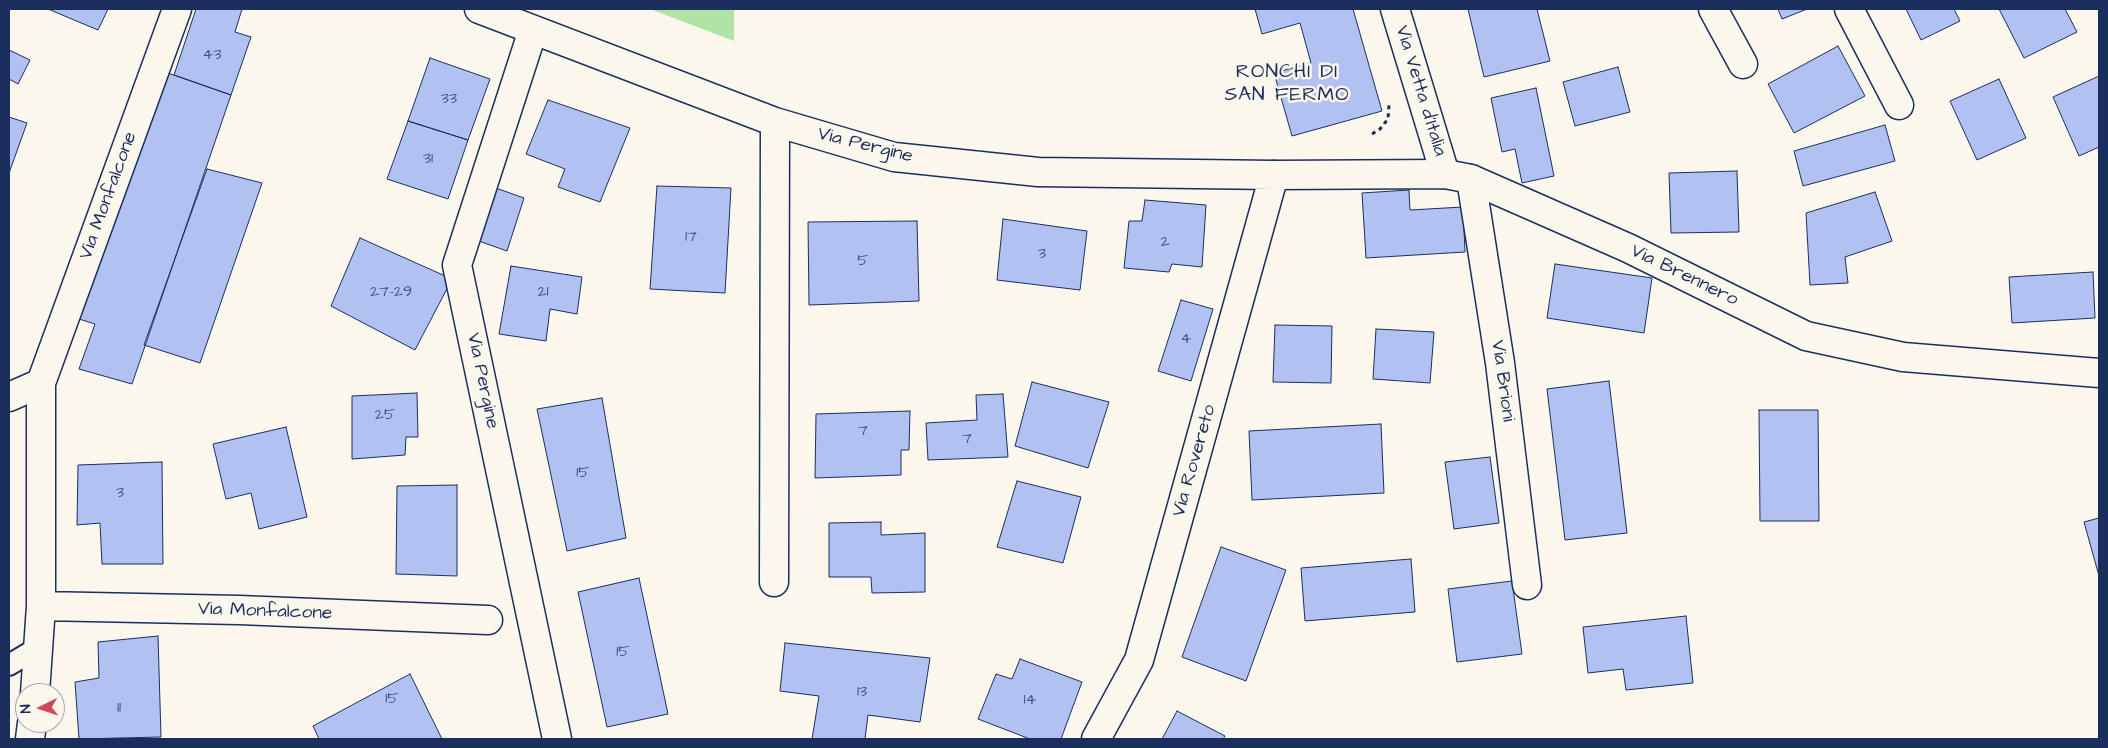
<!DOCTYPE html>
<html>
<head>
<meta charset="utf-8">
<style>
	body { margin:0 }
	#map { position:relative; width:2108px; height:748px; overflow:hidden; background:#fbf7ec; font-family:"Architects Daughter",sans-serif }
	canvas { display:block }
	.frame { position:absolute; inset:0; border:10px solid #1b2f5e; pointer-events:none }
	.north { position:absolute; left:15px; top:683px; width:50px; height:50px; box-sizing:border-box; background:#fbf7ec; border:1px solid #a1a7b3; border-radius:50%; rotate:266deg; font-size:14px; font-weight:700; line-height:20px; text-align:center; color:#1b2f5e }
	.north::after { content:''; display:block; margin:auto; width:18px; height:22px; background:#d1495b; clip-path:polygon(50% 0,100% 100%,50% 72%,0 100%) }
</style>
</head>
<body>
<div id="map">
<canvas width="2108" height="748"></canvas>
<div class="frame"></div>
<div class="north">N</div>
</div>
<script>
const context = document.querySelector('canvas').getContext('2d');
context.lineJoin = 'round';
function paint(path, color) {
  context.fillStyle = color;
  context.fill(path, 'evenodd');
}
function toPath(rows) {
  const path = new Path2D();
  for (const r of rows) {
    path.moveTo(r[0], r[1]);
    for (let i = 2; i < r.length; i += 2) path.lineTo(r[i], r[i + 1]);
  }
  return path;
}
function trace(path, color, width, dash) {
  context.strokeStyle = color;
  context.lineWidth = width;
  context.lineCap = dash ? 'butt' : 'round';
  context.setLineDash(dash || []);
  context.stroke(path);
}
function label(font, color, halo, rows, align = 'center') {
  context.font = font + ' "Architects Daughter",sans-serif';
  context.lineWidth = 5;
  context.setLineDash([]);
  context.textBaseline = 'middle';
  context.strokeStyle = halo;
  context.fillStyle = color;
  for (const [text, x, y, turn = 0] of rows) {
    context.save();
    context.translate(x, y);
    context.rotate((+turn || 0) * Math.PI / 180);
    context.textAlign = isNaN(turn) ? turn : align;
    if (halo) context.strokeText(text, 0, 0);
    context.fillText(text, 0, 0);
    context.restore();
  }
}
paint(toPath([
	[650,9,734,9,734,41]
]), '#afe4a6');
const building = toPath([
	[48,9,108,9,98,30,48,9],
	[196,9,242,9,235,32,251,37,231,95,174,75,196,9],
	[1255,9,1353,9,1382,111,1292,136,1274,73,1311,63,1300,23,1262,34,1255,9],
	[1468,9,1537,9,1550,61,1484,77,1468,9],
	[1778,9,1807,9,1782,19,1778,9],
	[1906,9,1954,9,1960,21,1921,40,1906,9],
	[1999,9,2065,9,2077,32,2024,58,1999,9],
	[1838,46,1865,96,1794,133,1768,84,1838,46],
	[9,50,30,60,18,84,9,79,9,50],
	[430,58,490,79,468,140,408,121,430,58],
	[1618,67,1630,112,1575,126,1563,82,1618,67],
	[165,72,231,95,132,384,79,369,95,324,79,319,165,72],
	[2099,76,2099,147,2079,156,2053,97,2099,76],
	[1999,79,2026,138,1977,160,1950,101,1999,79],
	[1536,88,1554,176,1522,183,1515,149,1502,152,1491,98,1536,88],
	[548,100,630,128,600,202,558,187,565,169,526,154,548,100],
	[9,117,27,123,9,173,9,117],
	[408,121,468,140,448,199,387,179,408,121],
	[1885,125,1895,161,1803,186,1794,151,1885,125],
	[207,169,262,183,200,363,144,345,207,169],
	[1737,171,1739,232,1671,233,1669,173,1737,171],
	[657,186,731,188,725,293,650,289,657,186],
	[493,187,524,198,507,251,476,240,493,187],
	[1409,190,1410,210,1463,207,1465,252,1366,258,1362,193,1409,190],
	[1875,192,1892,241,1845,257,1848,283,1810,285,1806,213,1875,192],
	[1145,200,1206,205,1202,267,1172,264,1169,272,1124,268,1129,221,1142,221,1145,200],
	[1003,219,1087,231,1080,290,997,280,1003,219],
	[917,221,919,301,809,305,808,222,917,221],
	[360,238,452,279,415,350,331,306,360,238],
	[1555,264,1652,278,1644,333,1547,318,1555,264],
	[511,266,582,277,577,314,550,309,546,341,499,334,511,266],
	[2093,272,2095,318,2012,323,2009,277,2093,272],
	[1181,300,1213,309,1191,381,1158,371,1181,300],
	[1275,325,1332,326,1331,383,1273,382,1275,325],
	[1376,329,1434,332,1430,383,1373,379,1376,329],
	[1609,381,1627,533,1565,540,1547,389,1609,381],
	[1032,382,1109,402,1088,468,1015,446,1032,382],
	[417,393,418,437,406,437,405,455,352,459,352,396,417,393],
	[1003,394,1008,457,928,460,926,423,977,420,976,395,1003,394],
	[602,398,626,538,567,551,537,409,602,398],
	[1759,410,1818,410,1819,521,1760,521,1759,410],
	[910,411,909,450,901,450,901,475,815,478,816,414,910,411],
	[1381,424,1384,493,1252,500,1249,431,1381,424],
	[286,427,307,517,259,529,251,493,226,499,213,444,286,427],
	[1490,457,1499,523,1454,529,1445,462,1490,457],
	[162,462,163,564,102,564,100,523,77,525,78,465,162,462],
	[1017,481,1081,497,1063,563,997,547,1017,481],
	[457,485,457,576,396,574,397,486,457,485],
	[2099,518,2099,576,2084,522,2099,518],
	[881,522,881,535,925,533,925,592,872,593,871,577,829,577,829,523,881,522],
	[1221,547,1286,570,1246,681,1182,657,1221,547],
	[1411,559,1415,612,1305,621,1301,568,1411,559],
	[639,578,668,714,607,727,578,592,639,578],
	[1512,581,1522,654,1457,662,1448,589,1512,581],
	[1686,616,1693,683,1626,690,1623,669,1588,673,1583,627,1686,616],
	[158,636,161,737,79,739,75,682,99,678,98,642,158,636],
	[785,643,930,658,920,722,868,715,865,739,812,739,819,696,780,691,785,643],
	[1020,659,1082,682,1061,739,1030,739,978,719,996,674,1012,679,1020,659],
	[410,674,442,739,319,739,313,726,410,674],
	[1177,711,1225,736,1223,739,1162,739,1177,711]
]);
paint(building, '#b1c1f1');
trace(building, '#1b2f5e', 1);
const lane = toPath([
	[9,665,39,647]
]);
const street = toPath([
	[479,9,775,122,894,157,1038,172,1274,175,1139,660,1096,739],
	[1395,9,1445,174],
	[1713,9,1743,64],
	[1849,9,1899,105],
	[533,30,457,265,557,739],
	[1471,179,1500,363,1527,585],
	[41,383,41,606,239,610,488,620],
	[9,397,41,383,177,9],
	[774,582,775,122],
	[35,693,41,606],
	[30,739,32,723]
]);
const secondary = toPath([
	[1274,175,1445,174,1471,179,1628,248,1806,336,1903,357,2099,373]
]);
trace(lane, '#1b2f5e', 24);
trace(street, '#1b2f5e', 31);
trace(secondary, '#1b2f5e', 31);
trace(toPath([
	[1372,134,1380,129,1388,119,1389,105]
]), '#1b2f5e', 3, [4, 4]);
trace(lane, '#fbf7ec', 20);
trace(street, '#fbf7ec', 28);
trace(secondary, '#fbf7ec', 28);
label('16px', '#405483', null, [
	["43",212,56],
	["33",449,100],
	["31",428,160],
	["17",691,238],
	["2",1165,243],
	["3",1042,255],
	["5",863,262],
	["27-29",391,293],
	["21",543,293],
	["4",1186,340],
	["25",385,416],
	["7",863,432],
	["7",967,440],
	["15",583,474],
	["3",120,494],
	["15",623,653],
	["13",862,693],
	["15",392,700],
	["14",1030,701],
	["11",119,709]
]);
label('19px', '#1b2f5e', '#fbf7ec', [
	["Via Vetta d'Italia",1420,91,73],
	["Via Pergine",865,146,14],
	["Via Monfalcone",109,196,-70],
	["Via Brennero",1684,276,26],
	["Via Pergine",482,381,78],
	["Via Brioni",1502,381,82],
	["Via Rovereto",1195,461,-74],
	["Via Monfalcone",265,612,2]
]);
context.letterSpacing = '1px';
label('20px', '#1b2f5e', '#fbf7ec', [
	["RONCHI DI",1287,73],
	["SAN FERMO",1287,96]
]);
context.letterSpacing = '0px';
</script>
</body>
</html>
